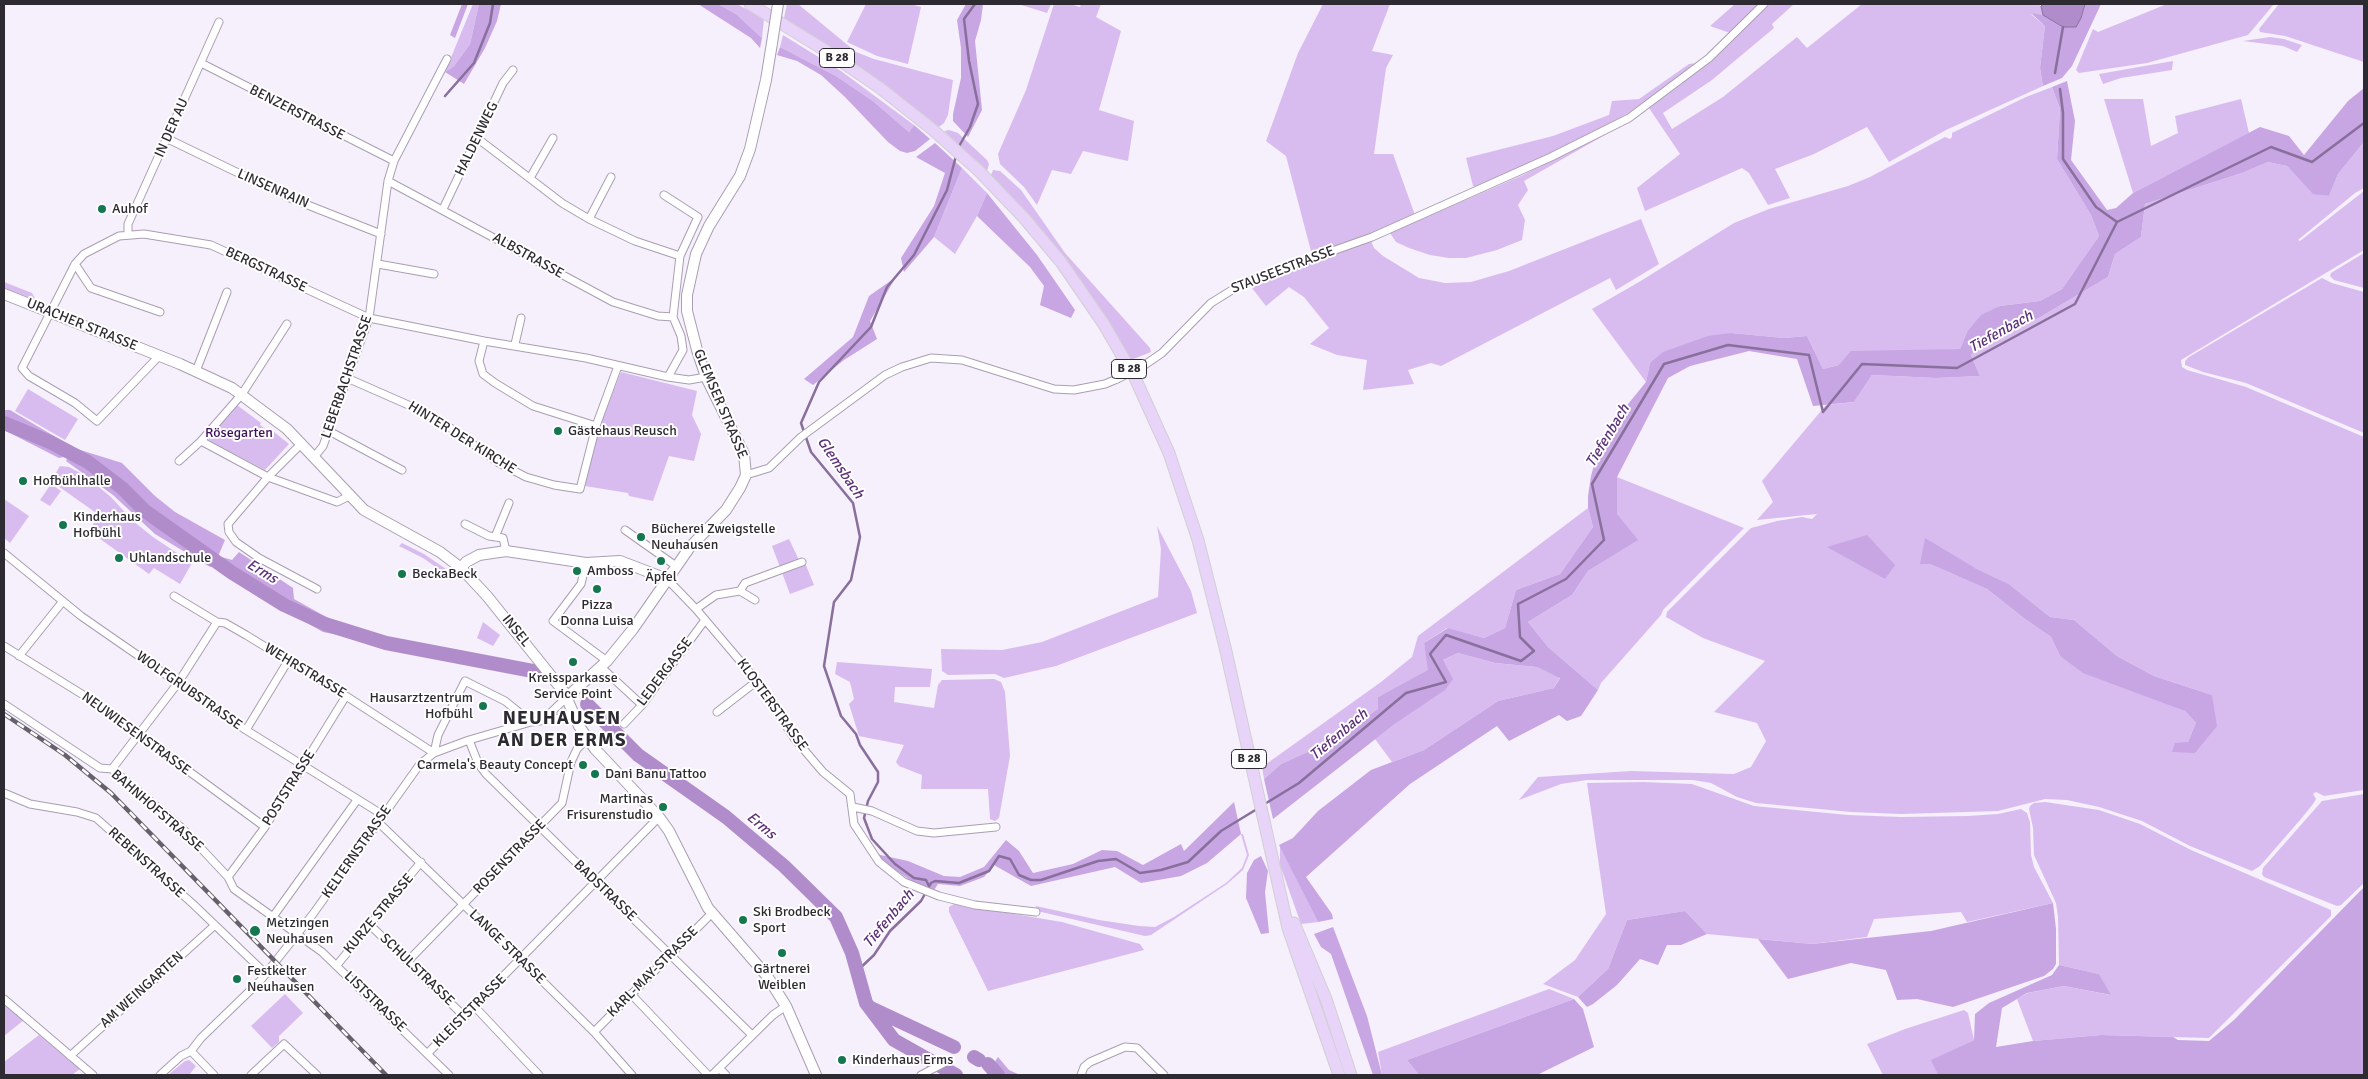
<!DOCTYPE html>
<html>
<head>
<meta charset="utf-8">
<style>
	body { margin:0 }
	#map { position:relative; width:2368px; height:1079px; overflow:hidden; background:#f6effc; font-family:Signika,sans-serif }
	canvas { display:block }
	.frame { position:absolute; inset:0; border:5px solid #2e2a32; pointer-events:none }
</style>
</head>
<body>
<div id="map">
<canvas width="2368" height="1079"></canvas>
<div class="frame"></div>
</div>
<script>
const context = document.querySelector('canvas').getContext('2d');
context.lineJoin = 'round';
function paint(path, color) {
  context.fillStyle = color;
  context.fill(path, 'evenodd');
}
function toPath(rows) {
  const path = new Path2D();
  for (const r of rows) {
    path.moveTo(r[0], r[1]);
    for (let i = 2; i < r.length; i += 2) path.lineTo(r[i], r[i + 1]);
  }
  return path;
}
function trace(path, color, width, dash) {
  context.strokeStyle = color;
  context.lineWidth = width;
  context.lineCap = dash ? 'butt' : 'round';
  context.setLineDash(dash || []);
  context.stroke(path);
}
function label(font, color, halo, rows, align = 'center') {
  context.font = font + ' Signika,sans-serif';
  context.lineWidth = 4;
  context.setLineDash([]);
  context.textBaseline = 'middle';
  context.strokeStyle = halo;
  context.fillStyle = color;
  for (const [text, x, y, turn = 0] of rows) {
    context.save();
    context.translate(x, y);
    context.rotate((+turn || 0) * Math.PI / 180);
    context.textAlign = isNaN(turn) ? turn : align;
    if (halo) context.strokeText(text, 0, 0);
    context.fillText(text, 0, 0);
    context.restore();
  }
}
paint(toPath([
	[473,4,479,4,470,44,454,66,445,72],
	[718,4,737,4,764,19,762,38,736,14],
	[787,4,798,4,856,52,874,59,953,80,948,115,944,123,939,127,883,84,784,18],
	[866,4,911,4,921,7,908,64,877,56,847,42],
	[1018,4,1051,4,1047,13],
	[1054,4,1070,4,1080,7,1081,4,1101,4,1096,17,1121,31,1099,110,1134,121,1128,161,1083,151,1071,174,1052,170,1037,205,1024,187,1000,164,998,154,1026,90],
	[1323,4,1390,4,1372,51,1393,55,1386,68,1374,154,1393,154,1415,215,1371,234,1312,255,1286,156,1266,141,1298,53],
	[1735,4,1759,4,1730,33,1710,26],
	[1768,4,1794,4,1772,24,1774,28,1712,80,1663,113,1672,129,1723,97,1797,37,1807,48,1862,4,2038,4,2041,6,2043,15,2031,14,2045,26,2040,68,2043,86,1946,130,1889,162,1867,127,1814,154,1775,169,1790,198,1768,205,1749,173,1742,168,1645,211,1637,188,1680,154,1649,108,1682,83],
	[2167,4,2274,4,2248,35,2147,63,2079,73,2076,70,2093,29,2098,32],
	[2279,4,2364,4,2364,62,2285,36,2260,32,2259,29],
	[783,35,841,71,914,125,909,132,873,101,836,76,780,47],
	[2270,37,2284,39,2302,45,2297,52,2283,46,2243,41],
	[2173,61,2172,70,2121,78,2103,84,2099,74],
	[1696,63,1678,78,1627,114,1550,154,1477,188,1473,186,1466,158,1553,136,1609,115,1612,101,1639,99,1689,64],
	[2052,87,2060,109,2057,159,2091,215,2099,236,2062,289,2040,301,2000,306,1967,332,1960,349,1918,351,1839,365,1823,369,1807,336,1784,338,1731,333,1650,363,1646,382,1592,309,1639,282,1734,223,1769,209,1848,186,1870,177,1945,137,1950,139,1952,137,1952,133,2026,97],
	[2104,99,2143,99,2151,146,2178,133,2175,116,2241,99,2249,133,2133,193],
	[1631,120,1524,181,1528,190,1518,205,1525,220,1522,240,1497,250,1466,258,1449,258,1430,255,1409,248,1396,242,1390,233,1523,175],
	[949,130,958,133,987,160,989,164,987,171,944,131],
	[2364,142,2364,188,2355,193,2298,240,2300,241,2364,191,2364,250,2181,360,2182,367,2187,370,2246,387,2364,437,2364,790,2324,796,2316,792,2313,794,2316,799,2313,804,2300,820,2260,866,2252,871,2190,846,2142,821,2099,807,2067,800,2045,799,1998,811,1901,814,1851,812,1756,803,1737,797,1711,783,1693,780,1587,780,1561,784,1519,800,1538,777,1631,771,1734,774,1751,767,1766,741,1757,723,1714,712,1765,661,1703,638,1666,617,1667,612,1751,528,1777,521,1802,517,1812,519,1817,514,1757,520,1773,502,1762,481,1826,405,1854,402,1872,375,1936,378,1980,376,1971,355,1984,341,2037,319,2108,277,2115,254,2141,237,2145,204,2242,173,2268,162,2287,166,2313,193,2329,196,2338,174],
	[1930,564,1975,568,2009,584,2050,617,2074,620,2117,656,2154,676,2212,695,2195,753,2188,742,2196,723,2185,711,2060,656,2051,637,2025,619,1987,589],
	[962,168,987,193,977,216,955,254,934,237],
	[993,170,1000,171,1021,190,1065,253,1150,348,1151,352,1131,360,1110,323,1064,259,991,175],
	[1641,219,1659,264,1616,290,1610,278,1441,366,1431,363,1408,370,1414,384,1363,390,1367,360,1337,355,1310,344,1329,328,1304,297,1289,287,1266,306,1252,288,1253,282,1371,241,1374,248,1383,256,1419,278,1445,283,1471,282,1509,271],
	[2364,253,2364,288,2334,280,2330,276,2331,273],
	[2322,278,2332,283,2364,292,2364,433,2246,383,2203,372,2185,365,2185,361,2189,357],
	[4,282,32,293,36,300,4,288],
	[621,372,697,391,692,415,701,434,694,461,669,456,653,501,629,496,628,493,585,486,598,431],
	[28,389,78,419,65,440,15,411],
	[237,405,261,423,260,425,267,430,269,428,289,444,265,470,210,441,208,437],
	[60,466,69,467,84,475,111,497,133,521,153,537,192,563,180,584,154,568,149,574,89,531,99,515,51,481],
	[1617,477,1744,528,1663,610,1661,615,1601,683,1598,690,1548,647,1528,622,1572,595,1588,571,1634,542,1617,514],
	[51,484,61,491,50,506,40,500],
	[4,499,29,516,10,543,4,538],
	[1588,508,1593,527,1560,574,1516,590,1505,628,1484,638,1447,628,1424,643,1429,670,1378,697,1378,709,1325,744,1281,764,1264,779,1262,767,1381,682,1412,657,1418,636],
	[1157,526,1191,591,1197,613,1056,666,1004,678,995,674,948,675,942,671,941,649,1002,650,1042,642,1158,597,1161,549],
	[789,539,799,560,791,568,805,563,814,585,790,594,772,546],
	[402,543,424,554,446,569,443,572,423,558,399,546],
	[483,622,500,635,493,646,477,638],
	[1458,653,1495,663,1537,667,1560,677,1554,688,1498,701,1424,750,1392,762,1375,739,1396,723,1443,660],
	[837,662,932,669,930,687,895,687,894,702,934,708,938,685,942,680,994,679,1001,682,1005,692,1010,756,999,818,995,821,990,819,988,789,921,789,922,775,899,766,896,762,904,745,859,736,849,704,854,699,850,682,835,674],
	[1643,782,1692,784,1754,806,1848,815,1901,817,1968,816,1998,814,2021,809,2027,813,2030,822,2031,855,2034,867,2053,903,1967,922,1961,912,1874,919,1867,937,1812,944,1707,934,1685,911,1627,920,1608,969,1578,997,1543,984,1575,960,1606,914,1587,783],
	[2364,794,2364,883,2341,905,2337,906,2264,877,2262,874,2263,868,2322,801],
	[2045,802,2099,810,2140,824,2191,850,2331,910,2331,916,2209,1038,2101,1035,2033,1041,2017,999,2028,993,2064,986,2110,995,2099,974,2059,965,2058,917,2056,903,2034,855,2033,828,2029,809,2030,806,2034,803],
	[1241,834,1243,834,1249,855,1243,870,1227,884,1151,935,1145,936,1037,911,1036,906,1099,920,1139,926,1155,927,1174,917,1226,883,1242,868,1247,855],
	[1280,846,1318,922,1301,924,1280,865],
	[954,904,1062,922,1140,944,1144,950,988,991,949,912,949,907],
	[1549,989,1574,999,1407,1060,1419,1075,1382,1075,1378,1052],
	[285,994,303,1013,279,1036,279,1042,272,1048,251,1026],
	[4,1002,24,1020,4,1036],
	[1964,1010,1968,1013,1974,1040,1932,1060,1938,1075,1883,1075,1867,1044,1905,1029],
	[39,1035,80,1069,72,1075,4,1075,4,1062],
	[189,1060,196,1066,189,1075,168,1075,185,1061]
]), '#d9bcef');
paint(toPath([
	[462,4,468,4,455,38,450,35],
	[479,4,501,4,497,21,485,48,464,84,445,72,454,66,470,44],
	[698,4,718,4,736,14,762,38,760,48,751,38],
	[966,4,983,4,981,20,975,41,982,110,968,137,953,121,953,114,961,78,961,48,957,20],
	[2085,4,2101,4,2072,66,2062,78,2043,86,2040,68,2045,26,2031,13,2043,15,2063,27,2081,18],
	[780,47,836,76,873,101,909,132,914,125,930,139,915,151,907,153,900,151,888,142,845,97,821,75,797,61,777,55],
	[2067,81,2075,121,2071,160,2107,210,2116,208,2133,193,2260,127,2289,136,2304,155,2348,101,2364,88,2364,142,2338,174,2329,196,2313,194,2287,166,2268,162,2242,173,2145,204,2141,237,2115,254,2108,277,2037,319,1984,341,1971,355,1980,376,1936,378,1872,375,1854,402,1813,406,1797,359,1749,351,1690,366,1668,378,1617,477,1617,514,1638,540,1588,571,1572,595,1528,622,1548,647,1598,690,1581,716,1567,721,1559,715,1509,741,1497,726,1410,784,1306,877,1332,914,1333,919,1318,922,1279,845,1293,838,1318,811,1371,770,1424,750,1498,701,1554,688,1560,678,1537,667,1495,663,1458,653,1443,660,1453,679,1445,690,1396,723,1273,819,1264,779,1281,764,1325,744,1378,709,1378,697,1428,670,1424,643,1448,628,1484,638,1505,628,1516,590,1560,574,1593,527,1588,508,1588,496,1591,476,1602,436,1646,382,1650,363,1663,352,1708,336,1731,333,1784,338,1807,336,1823,369,1839,365,1851,351,1960,349,1967,332,1981,315,2000,306,2040,301,2062,289,2099,236,2091,215,2057,159,2060,109,2052,87],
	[935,143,962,168,934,237,904,272,901,258,934,206,945,173,916,157],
	[987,193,1037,255,1075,310,1071,318,1040,305,1044,286,1030,267,977,216],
	[896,277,870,321,877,339,844,360,813,385,804,379,853,337,869,296],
	[4,410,10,410,71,446,64,457,59,458,4,430],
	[74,448,122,463,155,496,175,512,225,540,214,566,210,567,155,534,113,495,66,461],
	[1867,535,1895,565,1885,579,1827,547],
	[1925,538,1975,568,2009,584,2050,617,2074,620,2117,656,2154,676,2212,695,2217,726,2195,753,2172,752,2175,743,2188,742,2196,723,2185,711,2083,673,2060,656,2051,637,2025,619,1987,589,1930,564,1920,564],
	[239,552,293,588,294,599,346,628,348,637,323,632,219,572,216,567,222,557,232,560],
	[1234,802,1241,834,1207,863,1181,876,1141,883,1115,867,1031,886,994,865,984,877,960,886,938,884,934,890,915,883,895,870,876,854,908,861,944,876,960,877,984,867,1006,840,1019,851,1033,873,1073,864,1102,850,1117,851,1143,865,1181,844,1184,851],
	[1261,856,1268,871,1265,892,1269,933,1261,934,1246,898,1247,873,1254,860],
	[2364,887,2364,1075,1938,1075,1931,1060,1974,1040,1975,1014,1989,1003,2052,975,2059,965,2099,974,2111,995,2064,986,2027,993,2002,1008,1996,1047,2033,1041,2101,1035,2173,1037,2178,1040,2209,1041,2234,1020],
	[2053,903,2056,929,2056,964,2053,969,2044,976,1953,1007,1917,999,1897,1000,1886,970,1851,963,1788,979,1758,939,1812,944,1931,931],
	[1685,911,1707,934,1681,945,1667,945,1658,965,1640,959,1617,985,1593,1004,1587,1007,1578,997,1608,969,1627,920],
	[1333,927,1367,1016,1382,1075,1373,1075,1331,954,1321,947,1314,934],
	[1574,999,1583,1009,1594,1047,1537,1075,1419,1075,1407,1060],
	[998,1057,1009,1070,1020,1075,986,1075]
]), '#c8a5e3');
const water = toPath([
	[2043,4,2085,4,2081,18,2076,27,2063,27,2043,15,2041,6,2043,4]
]);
paint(water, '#b08dca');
trace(water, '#896f9c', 1);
trace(toPath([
	[2055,73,2063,27],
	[2060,89,2063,113,2063,159,2096,207,2117,222],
	[445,96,474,63,490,23,493,4],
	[958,148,970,127,978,104,969,61,964,19,975,4],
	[1263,805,1299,783,1406,693,1446,682,1430,654,1446,635,1521,661,1534,651,1520,637,1518,604,1566,579,1604,540,1592,484,1664,364,1728,345,1809,355,1823,412,1862,364,1957,368,2075,304,2117,222,2271,147,2312,162,2364,123],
	[929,886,926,880,914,878,895,864,872,839,864,818,868,801,878,782,878,772,860,745,856,734,841,716,824,666,834,602,851,580,860,537,853,503,811,452,801,423,819,382,871,327,887,287,914,255,947,190,956,156],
	[857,971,874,955,890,931,921,901,931,883,935,881,959,883,989,871,999,856,1010,859,1019,875,1031,880,1041,880,1098,861,1116,859,1140,873,1161,870,1188,862,1221,831,1257,809]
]), '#896f9c', 2.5);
trace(toPath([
	[4,423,50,442,88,462,122,488,145,511,231,572,284,605,325,624,386,643,538,672],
	[587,704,638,755,726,817,784,866,836,917,852,953,866,1003,894,1040,956,1075],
	[871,1008,954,1047],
	[974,1057,979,1060],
	[988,1064,998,1075]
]), '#b08dca', 14);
const street = toPath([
	[201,63,394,161],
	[477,138,562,203,589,219,635,241,680,256],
	[168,139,290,198,381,234],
	[530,178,553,138],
	[388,181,613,302,658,316,673,317],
	[664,195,698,217,680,256,673,317,681,336,683,350,668,377],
	[443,209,503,83,513,70],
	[589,219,611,177],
	[128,235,128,224,219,22],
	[75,264,91,288,160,312],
	[378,264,434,274],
	[287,324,242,394,201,441,268,477,337,502,349,496],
	[484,341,479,361,483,374,495,383,533,406,596,426],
	[515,344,521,318],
	[160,355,97,421,75,403,29,376,22,368,75,264,84,254,119,236,144,234,211,245,369,318,484,341,586,358,668,377,689,380,706,377],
	[1143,366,1162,353,1211,303,1245,282,1372,237,1551,157,1629,118,1709,58,1764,4],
	[196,371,227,292],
	[347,378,422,411,452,429,499,463,526,477,554,485,580,489,596,426,618,366],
	[329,431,402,470],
	[302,443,268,477,228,524,229,532,236,542,259,558,317,589],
	[315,456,323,446,369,318,388,181,394,161,447,59],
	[179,461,201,441],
	[746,475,769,468,801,437,885,375,902,367,931,358,962,360,1054,389,1074,390,1105,384,1117,379],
	[465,524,489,536,503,538,506,551],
	[625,530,676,566],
	[495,537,509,503],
	[4,553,81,616,117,641,246,730,383,815],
	[586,563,581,584,553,621,607,661],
	[667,579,696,609,757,681,794,738,823,772,850,794,854,824,879,862,904,882,939,896,975,905,1036,912],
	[740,591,755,600],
	[174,596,217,622,225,623,246,635,346,696,434,753,438,735,465,681,505,701,531,722],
	[696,609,716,595,740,591,745,583,802,562],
	[4,646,93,701,265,827],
	[19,656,63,601],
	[601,667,642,705],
	[4,704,100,768,112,769,183,829,228,877,234,889,322,952,449,1075],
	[717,712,757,681],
	[543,720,566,698],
	[624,724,642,705,705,620],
	[246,730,288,661],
	[469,740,478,763,486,774,752,1035],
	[112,769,178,683,217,622],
	[4,793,30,804,77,812,96,818,193,904,266,974],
	[853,807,872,811,917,831,934,833,996,827],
	[378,822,521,960,594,1032,632,1075],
	[228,877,265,827,346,696],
	[272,918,357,800],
	[369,924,465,1017],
	[408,961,562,803,571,762,577,749,587,739],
	[337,965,421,862],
	[631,994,708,1075],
	[4,999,93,1075],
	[475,1007,539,1075],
	[594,1032,712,913],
	[191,1051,214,1075],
	[428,1053,659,817],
	[70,1056,215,925],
	[719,1068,726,1075],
	[160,1075,181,1056,191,1051,201,1038,260,981,313,914,420,764,434,753,469,740,531,722,556,719,572,713],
	[251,1075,284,1044,317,1075],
	[712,1075,773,1015,786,1006],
	[921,1075,948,1061],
	[1081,1075,1084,1067,1090,1062,1125,1047,1137,1048,1164,1075]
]);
const secondary = toPath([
	[4,294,180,364,232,388,287,429,364,510,440,552,461,568,487,596,564,692,579,726,595,749,659,817,669,831,708,908,767,976,786,1006,816,1075],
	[461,568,466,562,479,555,506,551,586,563,620,561,667,579],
	[566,698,607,661,633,629,690,547,726,510,740,488,746,475,744,454,706,377,697,350,687,311,687,295,696,254,709,226,740,176,750,149,766,80,772,43]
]);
const primary = toPath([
	[750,4,826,51,880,88,933,130,979,171,1024,218,1061,262,1103,323,1135,378,1169,453,1198,540,1225,647,1288,928,1339,1075],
	[1294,923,1326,999,1351,1075]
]);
trace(street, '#a99eb2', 9);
trace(secondary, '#a99eb2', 12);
trace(primary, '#d1d0d2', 13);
trace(street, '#fff', 7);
trace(secondary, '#fff', 10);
trace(primary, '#e8d3f9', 11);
const rail = toPath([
	[4,714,65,755,111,793,386,1075]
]);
trace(rail, '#656069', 4.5);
trace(rail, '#fff', 2.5, [8]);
const streetBridge = toPath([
	[1117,379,1143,366]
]);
const secondaryBridge = toPath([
	[772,43,778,4]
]);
trace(streetBridge, '#a99eb2', 9, []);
trace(secondaryBridge, '#a99eb2', 12, []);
trace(streetBridge, '#fff', 7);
trace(secondaryBridge, '#fff', 10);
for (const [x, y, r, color] of [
	[102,209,5,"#14774f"],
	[558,431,5,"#14774f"],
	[23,481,5,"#14774f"],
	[63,525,5,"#14774f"],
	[641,537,5,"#14774f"],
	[119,558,5,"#14774f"],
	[661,561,5,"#14774f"],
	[577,571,5,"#14774f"],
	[402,574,5,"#14774f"],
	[597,589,5,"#14774f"],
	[573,662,5,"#14774f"],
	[483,706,5,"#14774f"],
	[583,765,5,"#14774f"],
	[595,774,5,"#14774f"],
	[663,807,5,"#14774f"],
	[743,920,5,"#14774f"],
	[255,931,6,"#14774f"],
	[782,953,5,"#14774f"],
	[237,979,5,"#14774f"],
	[842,1060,5,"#14774f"]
]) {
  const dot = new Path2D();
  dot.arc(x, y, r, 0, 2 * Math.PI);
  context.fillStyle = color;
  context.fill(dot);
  trace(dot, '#fff', 2);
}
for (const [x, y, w] of [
	[837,58,35],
	[1129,369,35],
	[1249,759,35]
]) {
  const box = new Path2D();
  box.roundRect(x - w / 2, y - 9.5, w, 19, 4);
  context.fillStyle = '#fff';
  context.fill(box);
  trace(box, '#2e2a32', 1);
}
label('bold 12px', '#2e2a32', null, [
	["B 28",837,58],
	["B 28",1129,369],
	["B 28",1249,759]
]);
label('14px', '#2e2a32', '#fff', [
	["BENZERSTRASSE",297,113,27],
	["IN DER AU",172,128,-66],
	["HALDENWEG",477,139,-64],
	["LINSENRAIN",273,189,24],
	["ALBSTRASSE",528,256,29],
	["BERGSTRASSE",266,270,25],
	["STAUSEESTRASSE",1283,270,-21],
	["URACHER STRASSE",82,325,22],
	["LEBERBACHSTRASSE",347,377,-71],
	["GLEMSER STRASSE",720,404,67],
	["HINTER DER KIRCHE",462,438,32],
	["INSEL",516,631,51],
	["WEHRSTRASSE",305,671,31],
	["LEDERGASSE",665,672,-53],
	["WOLFGRUBSTRASSE",189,691,35],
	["KLOSTERSTRASSE",772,705,54],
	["NEUWIESENSTRASSE",136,734,36],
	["POSTSTRASSE",289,788,-58],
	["BAHNHOFSTRASSE",157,811,41],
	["KELTERNSTRASSE",357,852,-55],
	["ROSENSTRASSE",510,857,-46],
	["REBENSTRASSE",146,863,42],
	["BADSTRASSE",605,891,44],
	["KURZE STRASSE",379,914,-50],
	["LANGE STRASSE",507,947,44],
	["SCHULSTRASSE",417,970,44],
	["KARL-MAY-STRASSE",653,972,-45],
	["AM WEINGARTEN",142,990,-42],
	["LISTSTRASSE",375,1002,44],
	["KLEISTSTRASSE",470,1011,-45]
]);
label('14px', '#2e2a32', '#fff', [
	["Auhof",112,209],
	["Gästehaus Reusch",568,431],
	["Hofbühlhalle",33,481],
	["Kinderhaus",73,517],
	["Hofbühl",73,533],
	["Bücherei Zweigstelle",651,529],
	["Neuhausen",651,545],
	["Uhlandschule",129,558],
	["Amboss",587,571],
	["BeckaBeck",412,574],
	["Äpfel",661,577,"center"],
	["Pizza",597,605,"center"],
	["Donna Luisa",597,621,"center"],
	["Kreissparkasse",573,678,"center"],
	["Service Point",573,694,"center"],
	["Hausarztzentrum",473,698,"right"],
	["Hofbühl",473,714,"right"],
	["Carmela's Beauty Concept",573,765,"right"],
	["Dani Banu Tattoo",605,774],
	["Martinas",653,799,"right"],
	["Frisurenstudio",653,815,"right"],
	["Ski Brodbeck",753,912],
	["Sport",753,928],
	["Metzingen",266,923],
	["Neuhausen",266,939],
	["Gärtnerei",782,969,"center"],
	["Weiblen",782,985,"center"],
	["Festkelter",247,971],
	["Neuhausen",247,987],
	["Kinderhaus Erms",852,1060]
], 'left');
label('14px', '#40105a', '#fff', [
	["Rösegarten",239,433]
]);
label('italic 15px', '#5d307a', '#fff', [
	["Tiefenbach",2001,332,-29],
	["Tiefenbach",1608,436,-59],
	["Glemsbach",840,468,56],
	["Erms",262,572,31],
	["Tiefenbach",1339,735,-40],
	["Erms",761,826,40],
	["Tiefenbach",889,919,-50]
]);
context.letterSpacing = '1px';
label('bold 19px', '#2e2a32', '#fff', [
	["NEUHAUSEN",562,719],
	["AN DER ERMS",562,741]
]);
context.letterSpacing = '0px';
</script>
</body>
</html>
